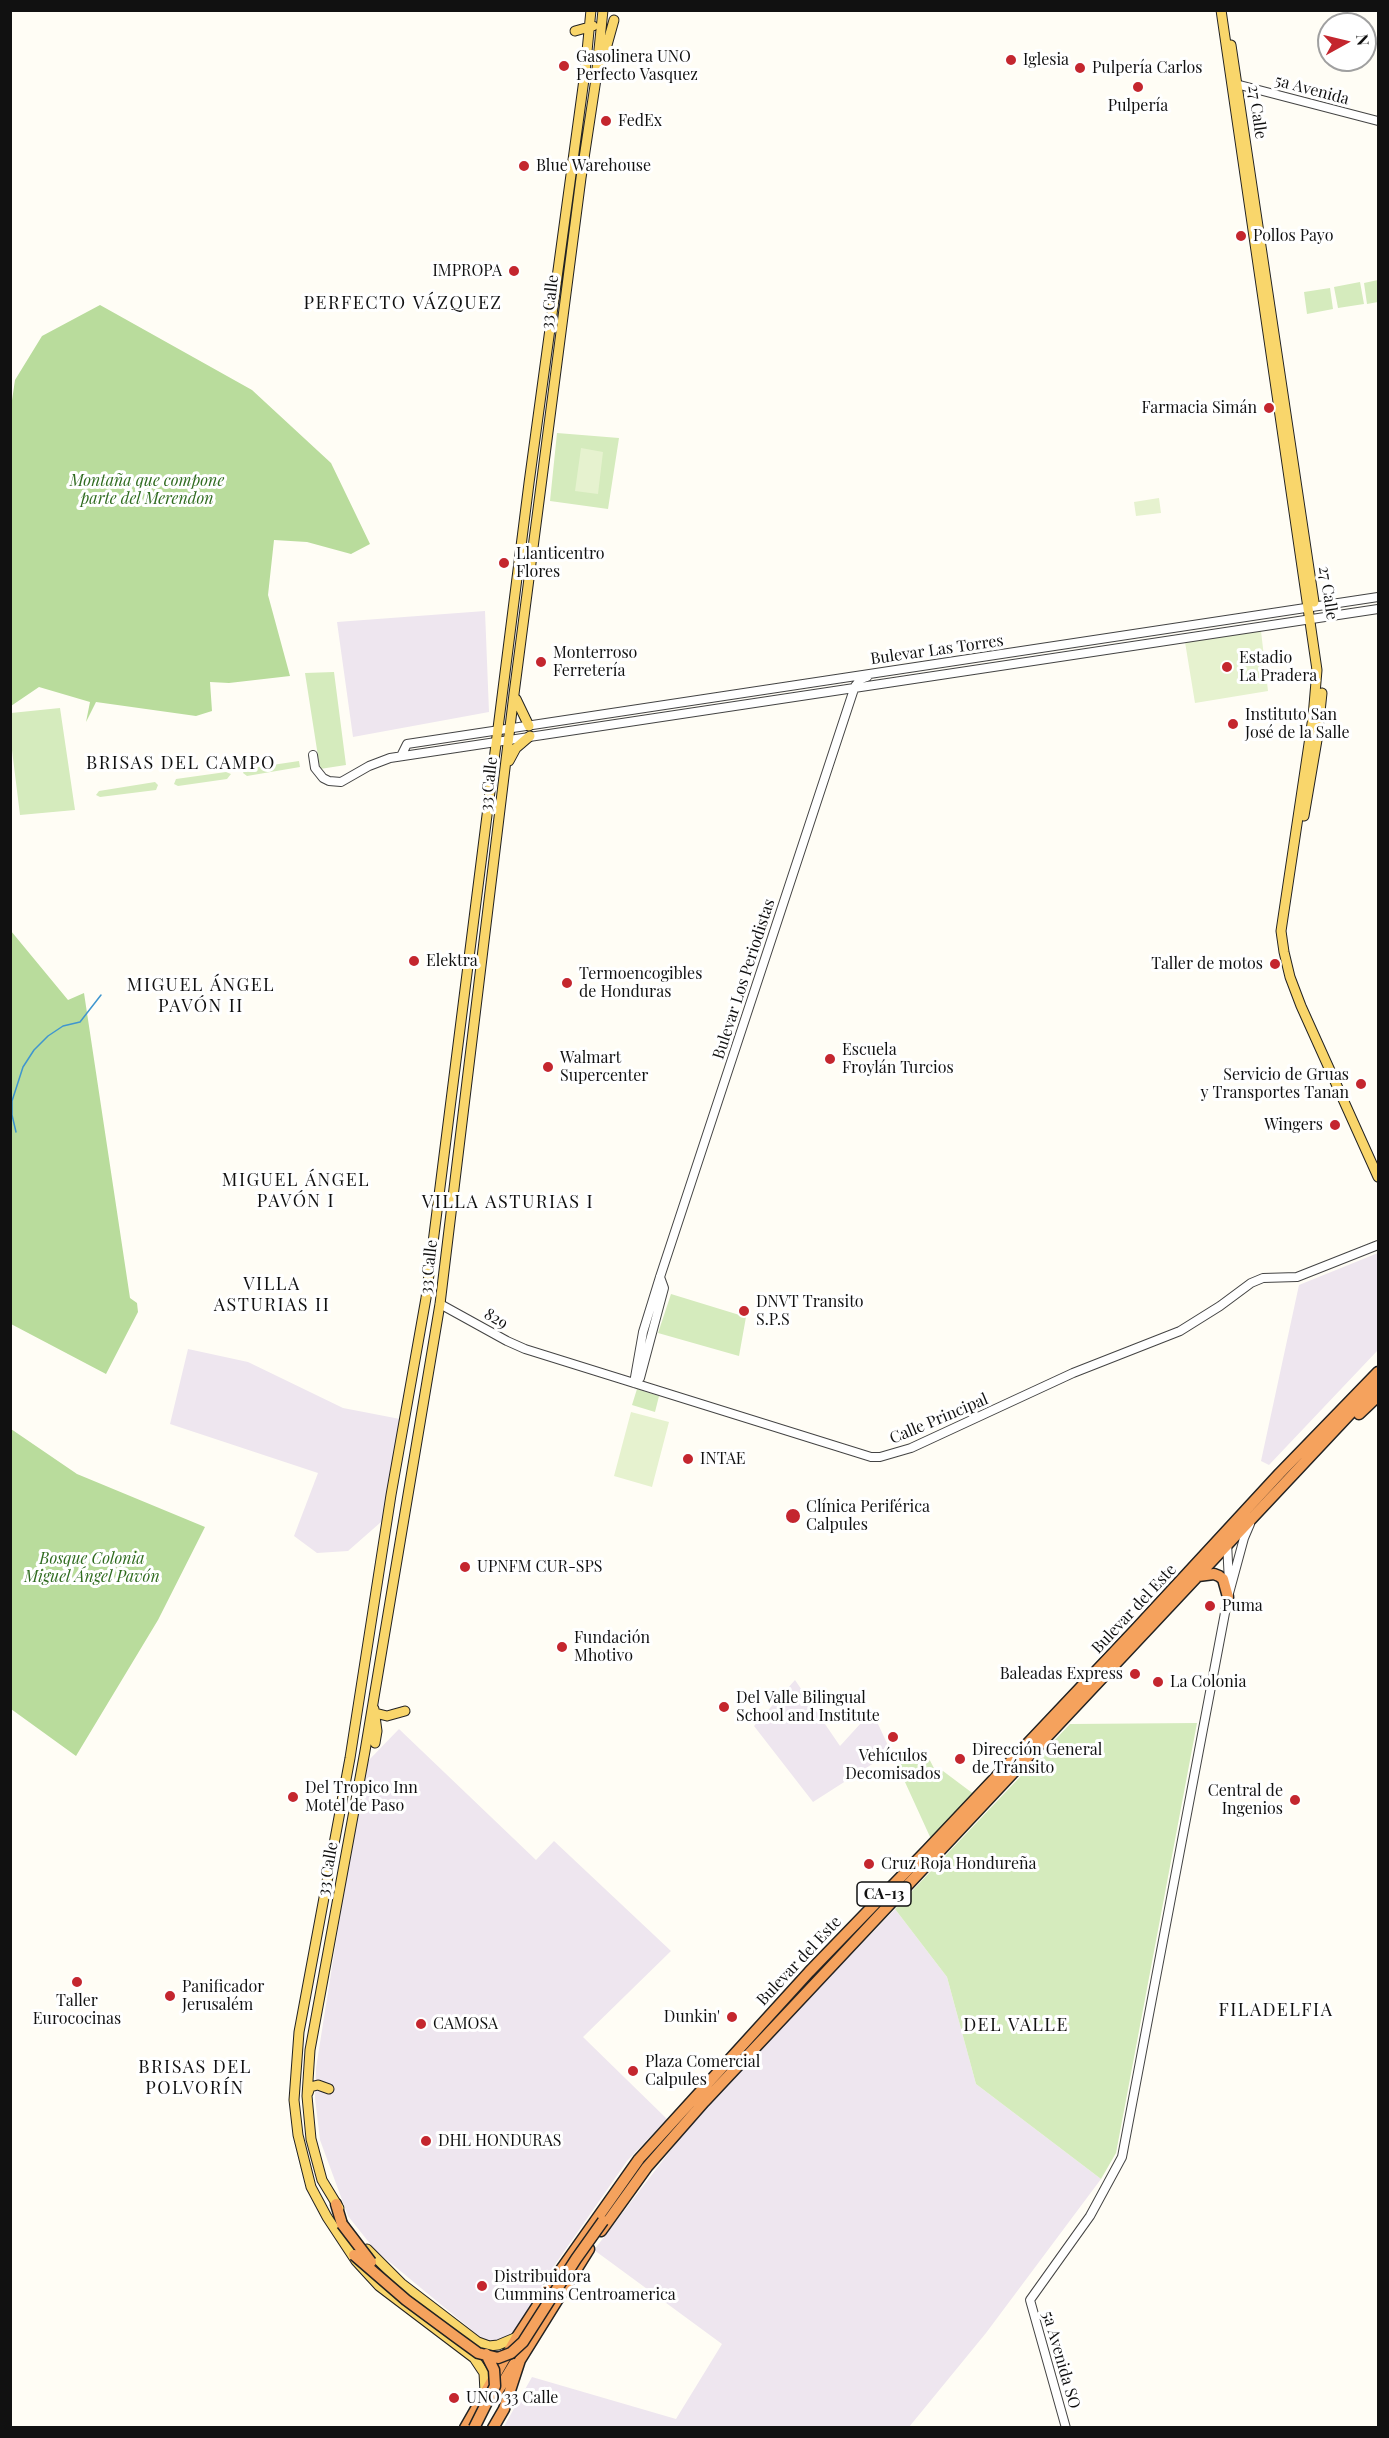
<!DOCTYPE html>
<html>
<head>
<meta charset="utf-8">
<style>
	body { margin:0 }
	#map { position:relative; width:1389px; height:2438px; overflow:hidden; background:#fffdf5; font-family:"Playfair Display",serif }
	canvas { display:block }
	.frame { position:absolute; inset:0; border:12px solid #111; pointer-events:none }
	.north { position:absolute; left:1317px; top:12px; width:60px; height:60px; box-sizing:border-box; background:#fff; border:2px solid #a0a0a0; border-radius:50%; rotate:82deg; font-size:16px; font-weight:700; line-height:24px; text-align:center; color:#111 }
	.north::after { content:''; display:block; margin:auto; width:21px; height:27px; background:#c4262e; clip-path:polygon(50% 0,100% 100%,50% 72%,0 100%) }
</style>
</head>
<body>
<div id="map">
<canvas width="1389" height="2438"></canvas>
<div class="frame"></div>
<div class="north">N</div>
</div>
<script>
const context = document.querySelector('canvas').getContext('2d');
context.lineJoin = 'round';
function paint(path, color) {
  context.fillStyle = color;
  context.fill(path, 'evenodd');
}
function toPath(rows) {
  const path = new Path2D();
  for (const r of rows) {
    path.moveTo(r[0], r[1]);
    for (let i = 2; i < r.length; i += 2) path.lineTo(r[i], r[i + 1]);
  }
  return path;
}
function trace(path, color, width, dash) {
  context.strokeStyle = color;
  context.lineWidth = width;
  context.lineCap = dash ? 'butt' : 'round';
  context.setLineDash(dash || []);
  context.stroke(path);
}
function label(font, color, halo, rows, align = 'center') {
  context.font = font + ' "Playfair Display",serif';
  context.lineWidth = 6;
  context.setLineDash([]);
  context.textBaseline = 'middle';
  context.strokeStyle = halo;
  context.fillStyle = color;
  for (const [text, x, y, turn = 0] of rows) {
    context.save();
    context.translate(x, y);
    context.rotate((+turn || 0) * Math.PI / 180);
    context.textAlign = isNaN(turn) ? turn : align;
    if (halo) context.strokeText(text, 0, 0);
    context.fillText(text, 0, 0);
    context.restore();
  }
}
paint(toPath([
	[485,611,489,712,353,737,337,622],
	[1378,1253,1378,1350,1269,1465,1261,1461,1299,1285],
	[188,1349,248,1362,343,1408,400,1419,389,1515,348,1551,317,1553,294,1536,318,1473,170,1424],
	[795,1680,840,1746,872,1711,891,1752,813,1802,754,1726],
	[399,1729,536,1860,554,1841,671,1951,583,2037,667,2119,627,2161,554,2266,516,2330,497,2342,485,2341,375,2250,348,2216,320,2140,315,2098,316,2068,344,1891,368,1761],
	[895,1909,947,1977,976,2084,1101,2179,986,2333,909,2427,503,2428,532,2377,676,2419,722,2344,594,2250,700,2112]
]), '#eee6ef');
paint(toPath([
	[1378,280,1378,302,1367,304,1364,283],
	[1360,282,1364,304,1338,308,1334,287],
	[1330,288,1333,309,1307,314,1304,292],
	[557,433,619,438,608,509,550,501],
	[334,672,346,765,320,769,305,673],
	[60,708,75,810,20,815,11,742,11,713],
	[299,761,300,767,247,776,243,773,245,769],
	[226,772,231,774,227,779,178,786,174,784,176,779],
	[155,782,158,785,156,790,100,797,96,795,99,791],
	[671,1294,746,1317,739,1356,658,1333],
	[637,1389,659,1396,655,1412,632,1405],
	[1197,1723,1116,2153,1101,2179,976,2084,947,1977,895,1909,1070,1724],
	[924,1749,937,1774,943,1771,975,1795,931,1839,894,1758]
]), '#d5ebbd');
paint(toPath([
	[100,305,252,390,331,463,370,544,351,554,307,542,274,540,268,595,290,676,229,683,210,682,212,711,196,716,96,702,86,722,90,702,39,687,11,706,10,414,15,380,42,336],
	[11,926,11,931,68,1000,84,993,130,1298,137,1303,138,1312,106,1374,11,1324],
	[11,1429,77,1474,205,1527,158,1620,76,1756,11,1709]
]), '#b9dc9c');
paint(toPath([
	[581,448,603,452,598,494,575,491],
	[1159,498,1161,513,1136,516,1134,502],
	[1261,631,1268,691,1195,703,1185,642],
	[631,1412,669,1422,652,1487,614,1476]
]), '#e6f2cf');
trace(toPath([
	[16,1132,12,1115,12,1101,23,1067,34,1050,48,1036,63,1026,80,1022,101,995]
]), '#3f96cf', 1.5);
const minor = toPath([
	[1232,83,1378,121],
	[313,755,315,768,323,778,329,781,341,782,369,766,390,758,1378,609],
	[401,756,407,744,1378,597],
	[440,1304,507,1341,525,1349,871,1457,880,1457,911,1448,1073,1373,1180,1331,1220,1306,1251,1283,1263,1278,1297,1277,1378,1245],
	[634,1383,643,1332,660,1277,855,686,861,679,867,677],
	[634,1383,640,1378,664,1288,660,1277],
	[1227,1542,1229,1583],
	[1066,2428,1030,2300,1090,2216,1122,2157,1228,1597,1244,1538,1250,1524]
]);
const major = toPath([
	[1221,10,1317,670,1313,717,1281,931,1284,952,1290,977,1301,1006,1378,1177],
	[575,31,593,26],
	[1231,45,1314,602],
	[602,63,614,20],
	[516,699,529,726],
	[509,761,516,748,530,736],
	[1304,816,1317,740,1322,693],
	[374,1709,377,1731,375,1743],
	[375,1713,387,1716,405,1711],
	[308,2093,310,2087,318,2085,329,2089],
	[339,2208,322,2180,311,2139,307,2096,310,2050,365,1751,440,1304,514,694,581,178,596,79,603,10],
	[367,2249,401,2283,478,2342,489,2346,498,2345,517,2337],
	[485,2392,484,2373,474,2358,379,2286,356,2261,327,2217,311,2187,298,2135,294,2100,299,2032,350,1758,391,1495,426,1298,529,483,585,72,591,10]
]);
const highway = toPath([
	[1359,1414,1378,1396],
	[1198,1576,1214,1574,1219,1576,1223,1579,1228,1597],
	[336,2204,342,2224],
	[601,2231,647,2167,704,2102,1378,1384],
	[493,2399,514,2364],
	[465,2428,517,2337,560,2271,639,2159,809,1972,927,1850,1135,1630,1280,1473,1378,1372],
	[493,2428,504,2409,520,2360,589,2249]
]);
trace(minor, '#444', 10);
trace(major, '#222', 11);
trace(highway, '#222', 13);
trace(minor, '#fff', 8);
trace(major, '#f9d66b', 9);
trace(highway, '#f5a25d', 10);
const highwayBridge = toPath([
	[342,2224,371,2262],
	[354,2255,406,2300,456,2337,478,2353,498,2358,511,2353,523,2342,576,2259,603,2221],
	[474,2428,495,2386,494,2370,486,2354]
]);
trace(highwayBridge, '#222', 13, []);
trace(highwayBridge, '#f5a25d', 10);
for (const [x, y, r, color] of [
	[1011,60,6,"#c4262e"],
	[564,66,6,"#c4262e"],
	[1080,68,6,"#c4262e"],
	[1138,87,6,"#c4262e"],
	[606,121,6,"#c4262e"],
	[524,166,6,"#c4262e"],
	[1241,236,6,"#c4262e"],
	[514,271,6,"#c4262e"],
	[1269,408,6,"#c4262e"],
	[504,563,6,"#c4262e"],
	[541,662,6,"#c4262e"],
	[1227,667,6,"#c4262e"],
	[1233,724,6,"#c4262e"],
	[414,961,6,"#c4262e"],
	[1275,964,6,"#c4262e"],
	[567,983,6,"#c4262e"],
	[830,1059,6,"#c4262e"],
	[548,1067,6,"#c4262e"],
	[1361,1084,6,"#c4262e"],
	[1335,1125,6,"#c4262e"],
	[744,1311,6,"#c4262e"],
	[688,1459,6,"#c4262e"],
	[793,1516,8,"#c4262e"],
	[465,1567,6,"#c4262e"],
	[1210,1606,6,"#c4262e"],
	[562,1647,6,"#c4262e"],
	[1135,1674,6,"#c4262e"],
	[1158,1682,6,"#c4262e"],
	[724,1707,6,"#c4262e"],
	[893,1737,6,"#c4262e"],
	[960,1759,6,"#c4262e"],
	[293,1797,6,"#c4262e"],
	[1295,1800,6,"#c4262e"],
	[869,1864,6,"#c4262e"],
	[77,1982,6,"#c4262e"],
	[170,1996,6,"#c4262e"],
	[732,2017,6,"#c4262e"],
	[421,2024,6,"#c4262e"],
	[633,2071,6,"#c4262e"],
	[426,2141,6,"#c4262e"],
	[482,2286,6,"#c4262e"],
	[454,2398,6,"#c4262e"]
]) {
  const dot = new Path2D();
  dot.arc(x, y, r, 0, 2 * Math.PI);
  context.fillStyle = color;
  context.fill(dot);
  trace(dot, '#fff', 2);
}
for (const [x, y, w] of [
	[884,1894,54]
]) {
  const box = new Path2D();
  box.roundRect(x - w / 2, y - 12, w, 24, 4.5);
  context.fillStyle = '#fff';
  context.fill(box);
  trace(box, '#111', 1.5);
}
label('bold 15px', '#111', null, [
	["CA-13",884,1894]
]);
label('16px', '#111', '#fff', [
	["Gasolinera UNO",576,57],
	["Perfecto Vasquez",576,75],
	["Iglesia",1023,60],
	["Pulpería Carlos",1092,68],
	["Pulpería",1138,106,"center"],
	["FedEx",618,121],
	["Blue Warehouse",536,166],
	["Pollos Payo",1253,236],
	["IMPROPA",502,271,"right"],
	["Farmacia Simán",1257,408,"right"],
	["Llanticentro",516,554],
	["Flores",516,572],
	["Monterroso",553,653],
	["Ferretería",553,671],
	["Estadio",1239,658],
	["La Pradera",1239,676],
	["Instituto San",1245,715],
	["José de la Salle",1245,733],
	["Elektra",426,961],
	["Taller de motos",1263,964,"right"],
	["Termoencogibles",579,974],
	["de Honduras",579,992],
	["Escuela",842,1050],
	["Froylán Turcios",842,1068],
	["Walmart",560,1058],
	["Supercenter",560,1076],
	["Servicio de Gruas",1349,1075,"right"],
	["y Transportes Tanan",1349,1093,"right"],
	["Wingers",1323,1125,"right"],
	["DNVT Transito",756,1302],
	["S.P.S",756,1320],
	["INTAE",700,1459],
	["Clínica Periférica",806,1507],
	["Calpules",806,1525],
	["UPNFM CUR-SPS",477,1567],
	["Puma",1222,1606],
	["Fundación",574,1638],
	["Mhotivo",574,1656],
	["Baleadas Express",1123,1674,"right"],
	["La Colonia",1170,1682],
	["Del Valle Bilingual",736,1698],
	["School and Institute",736,1716],
	["Dirección General",972,1750],
	["de Tránsito",972,1768],
	["Vehículos",893,1756,"center"],
	["Decomisados",893,1774,"center"],
	["Del Tropico Inn",305,1788],
	["Motel de Paso",305,1806],
	["Central de",1283,1791,"right"],
	["Ingenios",1283,1809,"right"],
	["Cruz Roja Hondureña",881,1864],
	["Panificador",182,1987],
	["Jerusalém",182,2005],
	["Taller",77,2001,"center"],
	["Eurococinas",77,2019,"center"],
	["Dunkin'",720,2017,"right"],
	["CAMOSA",433,2024],
	["Plaza Comercial",645,2062],
	["Calpules",645,2080],
	["DHL HONDURAS",438,2141],
	["Distribuidora",494,2277],
	["Cummins Centroamerica",494,2295],
	["UNO 33 Calle",466,2398]
], 'left');
label('16px', '#111', '#fff', [
	["5a Avenida",1312,90,15],
	["27 Calle",1257,112,82],
	["33 Calle",550,302,-83],
	["27 Calle",1328,593,81],
	["Bulevar Las Torres",937,650,-8],
	["33 Calle",489,784,-83],
	["Bulevar Los Periodistas",744,979,-72],
	["33 Calle",429,1267,-83],
	["829",496,1319,31],
	["Calle Principal",939,1419,-23],
	["Bulevar del Este",1134,1609,-47],
	["33 Calle",328,1869,-80],
	["Bulevar del Este",799,1961,-47],
	["5a Avenida SO",1061,2360,74]
]);
label('italic 16px', '#2f6b1f', '#fff', [
	["Montaña que compone",147,481],
	["parte del Merendon",147,499],
	["Bosque Colonia",92,1559],
	["Miguel Ángel Pavón",92,1577]
]);
context.letterSpacing = '1.5px';
label('18px', '#111', '#fff', [
	["PERFECTO VÁZQUEZ",403,303],
	["BRISAS DEL CAMPO",181,763],
	["MIGUEL ÁNGEL",201,985],
	["PAVÓN II",201,1006],
	["MIGUEL ÁNGEL",296,1180],
	["PAVÓN I",296,1201],
	["VILLA ASTURIAS I",508,1202],
	["VILLA",272,1284],
	["ASTURIAS II",272,1305],
	["FILADELFIA",1276,2010],
	["DEL VALLE",1016,2025],
	["BRISAS DEL",195,2067],
	["POLVORÍN",195,2088]
]);
context.letterSpacing = '0px';
</script>
</body>
</html>
